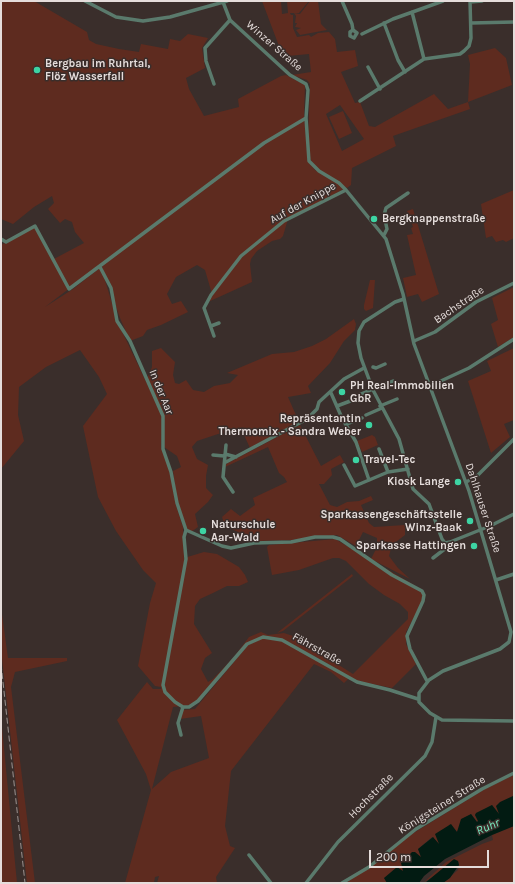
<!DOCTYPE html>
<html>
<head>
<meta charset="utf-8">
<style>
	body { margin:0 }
	#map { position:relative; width:515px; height:884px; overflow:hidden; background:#3a2e2b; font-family:Karla,sans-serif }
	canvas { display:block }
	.frame { position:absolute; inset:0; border:2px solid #e5dddb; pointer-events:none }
	.scale { position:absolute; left:369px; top:850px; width:120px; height:18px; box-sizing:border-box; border:2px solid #e5dddb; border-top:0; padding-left:5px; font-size:12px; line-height:14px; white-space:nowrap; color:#e5dddb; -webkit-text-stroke:3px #3a2e2b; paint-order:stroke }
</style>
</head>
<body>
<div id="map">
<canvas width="515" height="884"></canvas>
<div class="frame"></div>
<div class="scale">200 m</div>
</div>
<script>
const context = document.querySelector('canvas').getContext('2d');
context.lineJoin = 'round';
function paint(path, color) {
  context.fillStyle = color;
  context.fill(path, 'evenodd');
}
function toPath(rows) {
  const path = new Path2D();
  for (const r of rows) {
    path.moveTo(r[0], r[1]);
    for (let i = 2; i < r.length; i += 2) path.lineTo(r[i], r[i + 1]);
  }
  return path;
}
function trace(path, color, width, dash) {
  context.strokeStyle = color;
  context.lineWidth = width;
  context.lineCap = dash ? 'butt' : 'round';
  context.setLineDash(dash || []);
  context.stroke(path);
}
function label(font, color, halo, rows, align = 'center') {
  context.font = font + ' Karla,sans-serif';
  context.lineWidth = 3;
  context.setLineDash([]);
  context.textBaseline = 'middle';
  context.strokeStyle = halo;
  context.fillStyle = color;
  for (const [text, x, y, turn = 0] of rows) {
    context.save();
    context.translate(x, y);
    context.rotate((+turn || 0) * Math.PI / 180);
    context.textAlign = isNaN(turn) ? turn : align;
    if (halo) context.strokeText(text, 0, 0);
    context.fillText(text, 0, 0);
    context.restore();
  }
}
paint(toPath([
	[1,1,34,1,87,32,89,40,96,44,119,49,139,52,141,44,168,49,170,39,180,41,188,34,208,38,202,48,205,68,186,78,189,89,204,116,239,107,238,99,281,76,286,75,305,85,304,115,308,161,315,170,338,183,344,189,288,219,283,236,280,239,272,241,257,251,251,259,250,264,252,282,208,302,212,294,205,270,197,265,176,277,167,294,172,304,181,301,188,312,161,325,147,330,143,336,130,341,120,318,102,267,100,265,45,307,73,289,101,267,118,323,163,417,161,447,170,470,176,505,183,527,184,558,204,552,217,554,239,567,245,575,248,582,239,586,227,586,213,593,200,599,195,606,194,624,212,653,205,658,201,669,208,682,213,679,234,657,249,637,261,632,268,635,284,633,293,636,353,674,408,619,408,612,400,604,384,595,369,584,346,561,339,558,333,558,299,570,272,575,267,547,269,545,335,539,414,585,426,595,406,632,406,644,416,664,392,688,353,680,330,665,282,639,263,637,247,644,194,705,173,707,152,789,171,772,209,758,201,716,180,719,182,710,195,709,248,645,263,638,282,640,349,678,344,683,331,672,314,664,231,771,225,826,230,846,235,848,216,877,217,883,157,883,159,876,155,877,154,883,125,883,151,790,146,774,117,720,147,682,153,689,161,689,161,687,155,686,138,666,150,603,156,583,143,570,116,531,98,497,83,426,107,394,99,377,80,350,46,367,19,387,18,415,24,441,1,469,1,245,35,227,52,260,84,243,75,232,72,222,65,219,60,223,48,209,54,203,52,196,34,207,13,224,1,219],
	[262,1,281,1,282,14,288,13,287,1,309,1,299,13,290,13,291,15,293,15,293,28,297,37,309,35,311,37,318,33,329,32,335,39,337,52,355,50,358,66,341,72,355,103,360,102,369,126,375,127,434,94,448,109,468,102,470,64,468,55,495,48,506,58,512,85,468,102,470,109,393,136,396,146,352,168,351,185,347,188,319,171,310,159,308,142,310,84,307,80,292,75,311,72,309,54,288,56,282,54],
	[340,105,364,139,342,151,326,114],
	[310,1,318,1,321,24,327,30,300,35,296,30,301,28,295,27,297,23,295,23,296,16,294,13,300,14],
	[343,111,352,133,339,139,329,117],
	[514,190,514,238,506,242,503,240,496,242,492,236,486,238,481,204],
	[413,209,439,294,422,302,418,294,407,297,403,278,416,275,407,235,413,234,411,228,413,227,407,211],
	[370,280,375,280,373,308,366,311,364,309,364,305],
	[514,287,514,337,498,347,491,324,498,320,492,298],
	[354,319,356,324,355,330,344,341,330,363,308,386,311,393,288,397,299,422,250,448,244,435,241,432,218,434,197,441,192,447,197,459,208,465,206,476,206,488,213,495,208,502,195,514,198,527,191,532,187,529,177,502,173,471,181,467,177,456,164,447,164,416,147,379,152,367,152,351,161,348,175,362,173,375,175,383,179,384,186,380,193,390,204,392,214,386,230,383,238,375,227,373,272,354,294,352,312,346,326,339],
	[514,348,514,420,504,424,510,437,491,453,468,381,491,371,487,361],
	[300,425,321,466,340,455,344,462,331,469,332,475,324,484,319,484,330,505,337,507,347,502,359,501,371,496,373,500,361,505,369,523,374,527,405,525,405,535,392,545,389,556,398,568,410,579,371,559,377,547,377,538,363,532,356,546,337,535,291,540,258,541,225,526,222,517,231,509,240,516,255,505,253,498,287,482,284,477,279,473,268,447,225,467,226,464],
	[372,435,375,437,378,445,362,452,357,441],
	[352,574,353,576,283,631,277,633],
	[1,607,8,658,67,658,67,661,15,672,11,687,35,883,27,883,1,650],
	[1,717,17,883,1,883],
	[514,775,514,797,499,814,492,805,475,815,478,821,477,822,471,814,460,826,457,832,450,824,439,844,432,837,418,849,421,857,403,871,384,878,387,883,346,883,412,834,485,789],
	[514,826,514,883,443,883,458,870,459,865,458,861,423,883,446,862,482,844,493,840,492,835]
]), '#5e2b1f');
paint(toPath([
	[513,796,514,826,492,835,445,859,424,876,419,883,387,883,384,878,397,867,403,871,401,863,412,852,415,852,421,857,418,849,433,837,439,844,435,834,451,824,457,832,461,819,471,814,477,822,478,821,475,815,476,813,492,805,499,814,496,806,500,802],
	[454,859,458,861,459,865,450,878,443,883,425,883]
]), '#021b12');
trace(toPath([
	[85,1,116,17,143,21,170,17,227,1],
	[342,1,352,24,353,30,350,32,350,36,354,38,357,33,353,30],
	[223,2,230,20,290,75,306,84,308,90,306,118,309,161,319,171,339,183,346,190,386,239,403,294,414,344,469,491,511,632,509,642,500,649,443,671,429,680,419,693,419,702,430,713,442,720,514,721],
	[470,2,482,1],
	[412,12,424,59],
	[384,23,398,60,405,72],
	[471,23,514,22],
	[362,34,393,19,443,1],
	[368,67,380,89],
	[214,84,206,61,205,48,230,20],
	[360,101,424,59,460,54,464,51,469,46,471,38,470,1],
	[384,235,387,229,384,215,386,208,408,193],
	[1,239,6,242,35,226,69,289,264,143,306,118],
	[100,267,111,288,117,321,130,341,163,416,163,449,171,472,177,503,186,530],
	[404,299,395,302,364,322,359,331,358,343,361,358,373,390,399,439,413,489,429,504,442,539,445,543,450,542,490,526,514,514],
	[211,326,219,323],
	[214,336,204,308,211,295,241,256,284,221,346,190],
	[414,341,435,332,476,302,514,283],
	[373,367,376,368,385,364],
	[430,386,469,368,514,339],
	[331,393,342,418,356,442,369,480],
	[356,396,393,381],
	[337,406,353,400],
	[380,406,397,399],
	[366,415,382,408],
	[347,424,362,418],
	[226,445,223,477,233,492],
	[379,449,388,472],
	[225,454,236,457],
	[213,455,224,456],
	[226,462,307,419,317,409,319,402,344,379,364,368],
	[344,465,355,486,388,472,408,469],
	[466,482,476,477,514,439],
	[186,530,184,537,186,559,163,685,165,692,175,702,183,707,189,707,198,701,247,644,263,637,282,640,357,682,390,690,418,699],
	[186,530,222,546,231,548,254,543,291,542,315,537,333,537,340,539,392,575,422,591,424,595,423,601,407,636,410,649,427,681],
	[433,558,446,548,447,543],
	[496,580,514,574],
	[181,735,178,723,183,707],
	[249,855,271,883],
	[306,883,338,842,425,756,432,742,436,717],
	[342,883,369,867,416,829,482,789,514,773]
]), '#5a7a6c', 3.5);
trace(toPath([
	[1,664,25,883]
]), '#9d9391', 1, [6, 3]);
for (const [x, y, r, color] of [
	[37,70,4,"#3dd4a3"],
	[374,219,4,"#3dd4a3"],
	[342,392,4,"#3dd4a3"],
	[369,425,4,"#3dd4a3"],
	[356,460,4,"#3dd4a3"],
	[458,482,4,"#3dd4a3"],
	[470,521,4,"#3dd4a3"],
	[203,531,4,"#3dd4a3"],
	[474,546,4,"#3dd4a3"]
]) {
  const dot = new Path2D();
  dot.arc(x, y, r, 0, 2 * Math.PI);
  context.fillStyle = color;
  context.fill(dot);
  trace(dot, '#3a2e2b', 1.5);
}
label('11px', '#e5dddb', '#3a2e2b', [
	["Winzer Straße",274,46,41],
	["Auf der Knippe",303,203,-29],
	["Bachstraße",459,305,-34],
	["In der Aar",161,392,68],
	["Dahlhauser Straße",483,508,72],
	["Fährstraße",317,649,29],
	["Hochstraße",371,796,-45],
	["Königsteiner Straße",442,805,-32]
]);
label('bold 11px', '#e5dddb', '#3a2e2b', [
	["Bergbau im Ruhrtal,",45,64],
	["Flöz Wasserfall",45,77],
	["Bergknappenstraße",382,219],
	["PH Real-Immobilien",350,386],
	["GbR",350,399],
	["Repräsentantin",361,419,"right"],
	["Thermomix - Sandra Weber",361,432,"right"],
	["Travel-Tec",364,460],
	["Kiosk Lange",450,482,"right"],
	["Sparkassengeschäftsstelle",462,515,"right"],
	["Winz-Baak",462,528,"right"],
	["Naturschule",211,525],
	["Aar-Wald",211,538],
	["Sparkasse Hattingen",466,546,"right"]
], 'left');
label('italic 12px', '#7befc3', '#3a2e2b', [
	["Ruhr",488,827,-23]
]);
</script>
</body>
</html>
